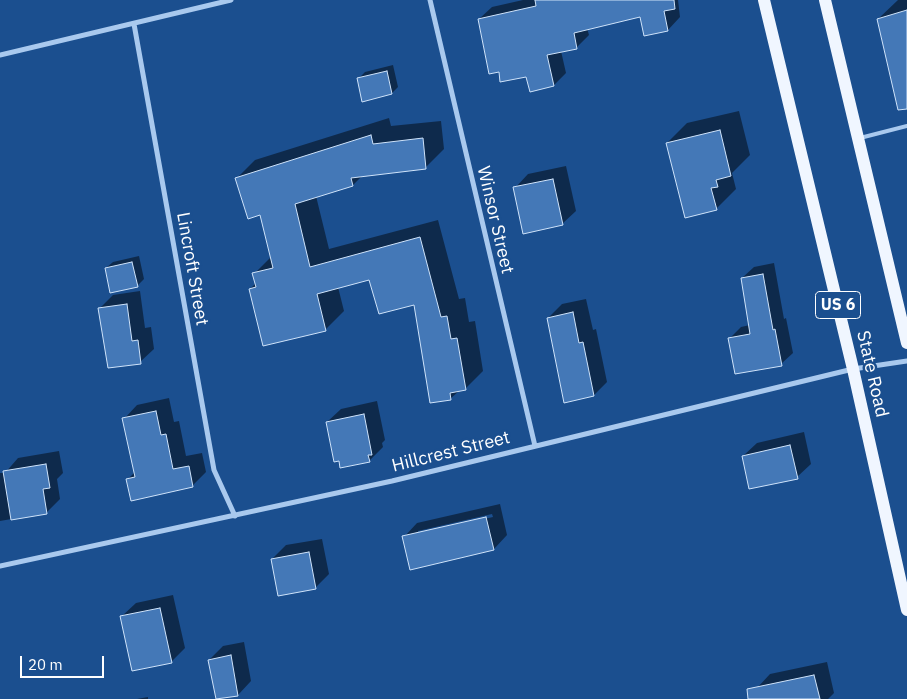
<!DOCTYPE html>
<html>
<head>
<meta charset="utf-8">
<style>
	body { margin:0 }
	#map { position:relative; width:907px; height:699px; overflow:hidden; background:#1b4f8f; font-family:"IBM Plex Sans",sans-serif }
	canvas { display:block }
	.scale { position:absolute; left:20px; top:656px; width:84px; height:22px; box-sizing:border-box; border:2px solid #fff; border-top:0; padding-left:6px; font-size:15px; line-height:18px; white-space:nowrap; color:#fff; -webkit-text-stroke:4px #1b4f8f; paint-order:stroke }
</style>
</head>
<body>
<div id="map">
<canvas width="907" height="699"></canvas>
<div class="scale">20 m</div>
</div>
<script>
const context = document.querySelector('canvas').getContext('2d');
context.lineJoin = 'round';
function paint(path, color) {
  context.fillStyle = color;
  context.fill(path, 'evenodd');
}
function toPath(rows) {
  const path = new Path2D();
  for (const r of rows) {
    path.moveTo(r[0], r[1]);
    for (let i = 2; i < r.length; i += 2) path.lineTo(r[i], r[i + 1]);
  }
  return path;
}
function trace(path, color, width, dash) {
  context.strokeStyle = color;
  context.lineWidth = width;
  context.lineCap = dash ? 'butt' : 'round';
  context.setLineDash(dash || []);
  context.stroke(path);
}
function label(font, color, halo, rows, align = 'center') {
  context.font = font + ' "IBM Plex Sans",sans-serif';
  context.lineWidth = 5;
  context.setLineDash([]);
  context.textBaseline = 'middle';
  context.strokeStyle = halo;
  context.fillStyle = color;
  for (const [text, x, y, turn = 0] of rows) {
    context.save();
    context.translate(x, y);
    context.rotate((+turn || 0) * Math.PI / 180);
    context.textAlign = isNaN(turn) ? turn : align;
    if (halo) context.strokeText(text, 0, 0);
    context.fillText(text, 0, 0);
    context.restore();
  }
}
paint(toPath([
	[523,0,678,0,680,17,668,30,641,16,587,28,589,35,576,48,561,51,566,73,554,85,527,75,500,70,479,19,492,7],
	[898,0,907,0,907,65,878,19],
	[393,65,398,87,392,93,358,79,365,72],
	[739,111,750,155,732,173,736,189,716,209,667,143,687,123],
	[389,118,391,126,441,121,444,149,425,168,362,176,353,185,316,196,329,249,438,220,459,299,465,298,469,322,475,321,483,371,465,389,459,391,450,399,415,303,370,279,338,287,344,311,325,330,250,289,256,283,254,274,271,257,261,214,236,179,255,160],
	[566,166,576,211,562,224,515,188,528,174],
	[139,256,144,279,137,286,106,268,113,262],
	[774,263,784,319,786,318,793,353,781,364,729,339,741,327,750,325,742,278,754,267],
	[140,291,145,328,151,327,154,349,140,362,99,309,113,295],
	[586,299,593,330,596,329,607,382,594,395,548,318,562,304],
	[169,398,174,422,179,421,186,456,202,453,206,472,192,486,127,480,135,472,124,419,137,405],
	[377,401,385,440,382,443,383,447,369,461,327,422,341,409],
	[804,432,811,464,797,477,743,456,757,443],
	[59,451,63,473,57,479,60,499,46,513,0,521,0,473,5,473,18,458],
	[500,504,507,535,494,549,404,537,417,523],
	[492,514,493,517,418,534,418,531],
	[322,539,329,574,315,588,272,559,286,545],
	[173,595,185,648,171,662,122,616,136,603],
	[244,642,251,681,238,695,209,660,223,646],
	[827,662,834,693,828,699,759,699,757,688,770,674],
	[148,697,148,699,137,699]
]), '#0007');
const building = toPath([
	[535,0,674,0,675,9,664,11,668,31,644,36,640,17,574,33,577,49,547,55,554,86,530,92,526,77,500,82,499,72,489,74,478,19,536,6,535,0],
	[907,10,907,109,898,110,877,19,907,10],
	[387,71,392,94,362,102,357,78,387,71],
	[720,130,731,176,716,180,718,187,711,188,717,210,685,218,666,143,720,130],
	[371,135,373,144,423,138,426,169,351,178,353,186,295,204,310,267,420,237,441,317,447,316,451,339,457,338,466,390,450,393,451,400,430,403,414,305,379,314,369,280,317,294,326,331,263,346,249,289,256,287,252,273,273,268,260,215,248,219,235,178,371,135],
	[553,179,563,225,523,234,513,187,553,179],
	[132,262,138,287,110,293,105,268,132,262],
	[763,274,773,330,775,329,782,366,735,374,728,338,750,334,741,278,763,274],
	[127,304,132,341,138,340,141,364,108,368,98,308,127,304],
	[573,312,579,343,583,342,594,396,564,403,547,318,573,312],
	[156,411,161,435,166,434,173,469,189,466,193,487,131,501,126,479,135,477,122,418,156,411],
	[364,414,372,455,368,455,370,462,340,468,339,461,334,462,326,422,364,414],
	[790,445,798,479,749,489,742,456,790,445],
	[46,464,50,488,43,489,47,514,11,520,3,471,46,464],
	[486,517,494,550,410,570,402,536,486,517],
	[309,552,316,589,278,596,271,559,309,552],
	[160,608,172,663,132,671,120,616,160,608],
	[231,655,238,696,216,699,208,660,231,655],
	[814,675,820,699,748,699,747,689,814,675]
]);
paint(building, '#4478b7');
trace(building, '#cfe3fa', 1);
trace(toPath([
	[860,138,907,126]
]), '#a9c9ee', 4);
trace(toPath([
	[430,0,535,446],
	[134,24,214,470,235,516],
	[0,55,231,0],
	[0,566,392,481,853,369,907,361]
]), '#a9c9ee', 5);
trace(toPath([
	[764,0,853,369,907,610],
	[825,0,907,343]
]), '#f0f6ff', 12);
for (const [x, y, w] of [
	[838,305,45]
]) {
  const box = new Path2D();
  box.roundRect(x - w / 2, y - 13.5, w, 27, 4);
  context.fillStyle = '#1b4f8f';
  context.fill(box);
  trace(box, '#fff', 1);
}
label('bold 16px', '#fff', null, [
	["US 6",838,305]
]);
label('18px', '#fff', '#1b4f8f', [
	["Winsor Street",495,220,77],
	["Lincroft Street",192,269,80],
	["State Road",872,374,77],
	["Hillcrest Street",451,452,-14]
]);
</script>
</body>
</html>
